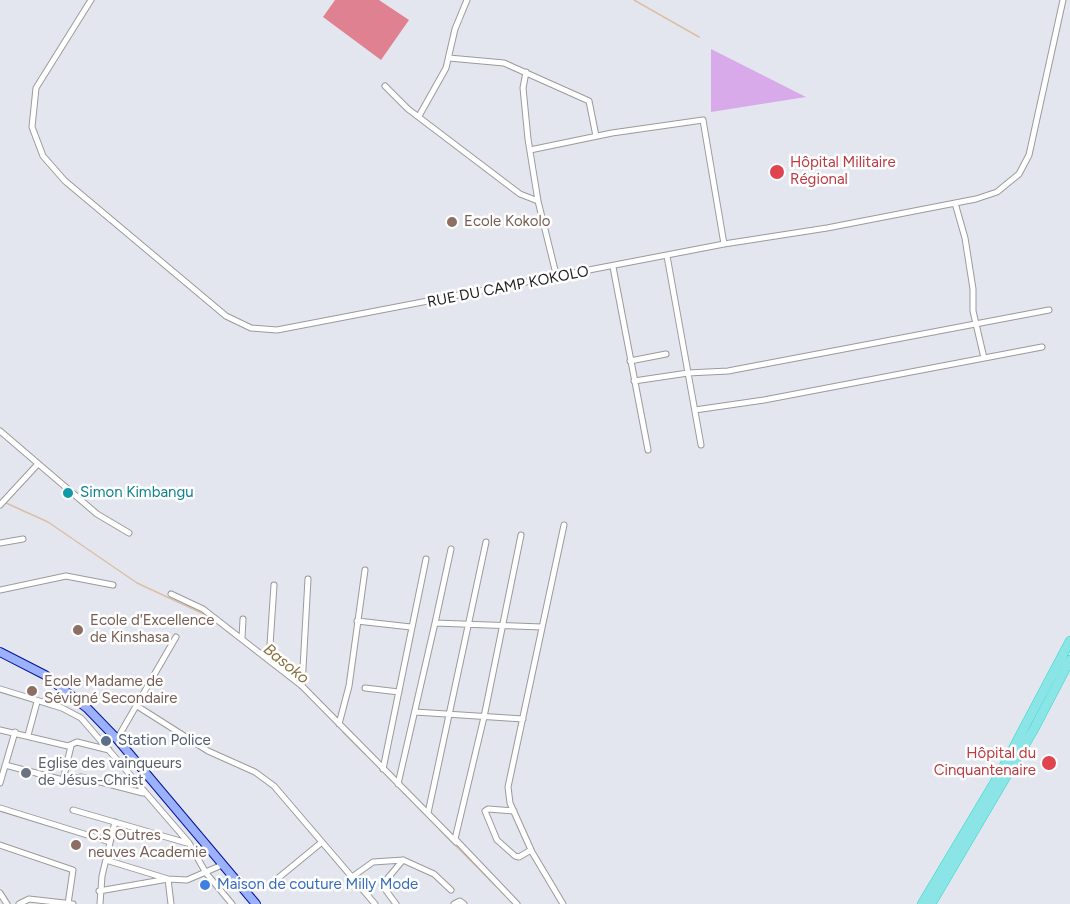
<!DOCTYPE html>
<html>
<head>
<meta charset="utf-8">
<style>
	body { margin:0 }
	canvas { display:block; background:#e4e6ef }
</style>
</head>
<body>
<canvas width="1070" height="904"></canvas>
<script>
const context = document.querySelector('canvas').getContext('2d');
context.lineJoin = 'round';
function paint(path, color) {
  context.fillStyle = color;
  context.fill(path, 'evenodd');
}
function toPath(rows) {
  const path = new Path2D();
  for (const r of rows) {
    path.moveTo(r[0], r[1]);
    for (let i = 2; i < r.length; i += 2) path.lineTo(r[i], r[i + 1]);
  }
  return path;
}
function trace(path, color, width, dash) {
  context.strokeStyle = color;
  context.lineWidth = width;
  context.lineCap = dash ? 'butt' : 'round';
  context.setLineDash(dash || []);
  context.stroke(path);
}
function label(font, color, halo, rows, align = 'center') {
  context.font = font + ' Figtree,sans-serif';
  context.lineWidth = 5;
  context.setLineDash([]);
  context.textBaseline = 'middle';
  context.strokeStyle = halo;
  context.fillStyle = color;
  for (const [text, x, y, turn = 0] of rows) {
    context.save();
    context.translate(x, y);
    context.rotate((+turn || 0) * Math.PI / 180);
    context.textAlign = isNaN(turn) ? turn : align;
    if (halo) context.strokeText(text, 0, 0);
    context.fillText(text, 0, 0);
    context.restore();
  }
}
paint(toPath([
	[711,49,806,97,711,112]
]), '#d8aaea');
paint(toPath([
	[335,0,379,0,409,20,381,60,323,17]
]), '#df8191');
trace(toPath([
	[634,0,699,37],
	[6,503,48,522,137,583,208,616],
	[343,732,365,754],
	[440,830,505,895]
]), '#ddbea4', 1.5);
const street = toPath([
	[91,0,36,88,32,127,43,156,65,181,226,316,251,328,277,330,724,244,827,228,976,199,997,192,1019,174,1029,155,1063,0],
	[449,58,504,63,589,101,596,136],
	[526,72,523,88,528,139,538,201,557,278],
	[385,86,408,109,520,194,538,201],
	[419,116,446,68,455,29,467,0],
	[530,150,612,133,703,120,724,244],
	[955,203,965,238,973,289,973,311,984,358],
	[667,256,701,445],
	[613,267,648,450],
	[630,361,666,354],
	[634,381,688,373,728,371,1049,310],
	[695,410,764,400,1042,347],
	[0,431,97,514,129,533],
	[0,505,37,465],
	[0,543,23,539],
	[0,590,66,576,113,585],
	[171,594,203,609,302,686,456,842],
	[357,621,411,627],
	[435,623,451,549],
	[242,638,243,619],
	[269,660,274,585],
	[302,686,308,579],
	[365,688,399,692],
	[0,689,62,708,81,718,189,843,206,873,232,904],
	[137,706,208,751,255,772,274,786,375,904],
	[415,712,523,719],
	[339,724,349,686,365,570],
	[0,730,68,746,77,742,109,750],
	[28,735,37,702],
	[117,739,176,637],
	[5,765,63,780,81,777,143,793],
	[383,769,426,559],
	[63,780,71,746],
	[0,783,15,732],
	[398,784,435,623,542,627],
	[0,808,110,842],
	[73,810,187,843],
	[514,811,488,809,485,811,497,840,515,856,519,857,531,850],
	[428,813,486,542],
	[0,845,73,870,68,904],
	[106,860,168,879,171,904],
	[352,877,373,862,403,860,434,874,451,890],
	[277,879,322,842],
	[99,891,168,879,187,880,222,865],
	[0,893,7,904],
	[19,904,29,899,73,904],
	[100,904,102,876,115,822],
	[396,904,382,885,403,860],
	[454,904,460,901,464,904],
	[517,904,455,839,484,717,521,535],
	[563,904,532,852,510,803,508,787,564,525]
]);
const primary = toPath([
	[0,652,45,675,87,708,117,739,256,904]
]);
const highway = toPath([
	[922,904,999,775,1070,641],
	[931,904,1034,729,1070,660]
]);
trace(street, '#9b9b9b', 7);
trace(primary, '#001299', 10);
trace(highway, '#23dcc4', 10);
trace(street, '#fff', 5);
trace(primary, '#9cb1fc', 8);
trace(highway, '#8be5e7', 9);
for (const [x, y, r, color] of [
	[777,172,8,"#e0444e"],
	[452,222,6,"#8d6e63"],
	[68,493,6,"#0f9aa8"],
	[78,630,6,"#8d6e63"],
	[32,691,6,"#8d6e63"],
	[106,741,6,"#5c6f8a"],
	[1049,763,8,"#e0444e"],
	[26,773,6,"#6b7280"],
	[76,845,6,"#8d6e63"],
	[205,885,6,"#3f7fe0"]
]) {
  const dot = new Path2D();
  dot.arc(x, y, r, 0, 2 * Math.PI);
  context.fillStyle = color;
  context.fill(dot);
  trace(dot, '#fff', 2);
}
label('15px', '#be3a42', '#fff', [
	["Hôpital Militaire",790,163],
	["Régional",790,180],
	["Hôpital du",1036,754,"right"],
	["Cinquantenaire",1036,771,"right"]
], 'left');
label('15px', '#785e54', '#fff', [
	["Ecole Kokolo",464,222],
	["Ecole d'Excellence",90,621],
	["de Kinshasa",90,638],
	["Ecole Madame de",44,682],
	["Sévigné Secondaire",44,699],
	["C.S Outres",88,836],
	["neuves Academie",88,853]
], 'left');
label('15px', '#1e1e1e', '#fff', [
	["RUE DU CAMP KOKOLO",508,287,-11]
]);
label('15px', '#0d838f', '#fff', [
	["Simon Kimbangu",80,493]
], 'left');
label('15px', '#4e5e75', '#fff', [
	["Station Police",118,741]
], 'left');
label('15px', '#5b616d', '#fff', [
	["Eglise des vainqueurs",38,764],
	["de Jésus-Christ",38,781]
], 'left');
label('15px', '#366cbe', '#fff', [
	["Maison de couture Milly Mode",217,885]
], 'left');
label('italic 16px', '#88723c', '#fff', [
	["Basoko",286,664,39]
]);
</script>
</body>
</html>
